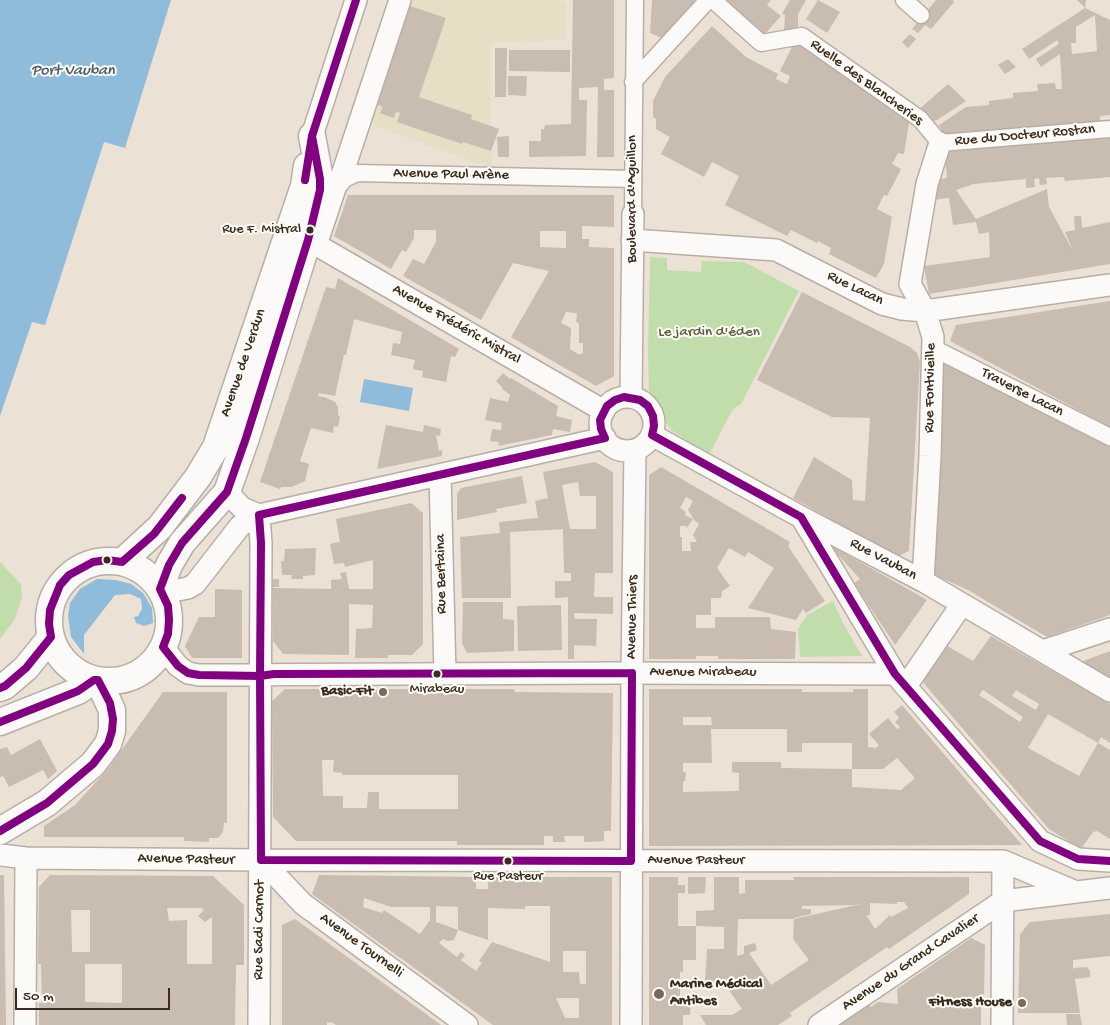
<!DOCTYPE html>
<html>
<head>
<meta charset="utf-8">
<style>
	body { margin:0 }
	#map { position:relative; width:1110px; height:1025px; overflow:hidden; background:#ece1d5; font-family:"Gochi Hand",sans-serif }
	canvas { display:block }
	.scale { position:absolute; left:15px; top:988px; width:155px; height:22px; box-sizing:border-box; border:2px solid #3b2a1e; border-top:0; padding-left:6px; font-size:15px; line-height:18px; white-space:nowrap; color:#3b2a1e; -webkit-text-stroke:4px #fdfcf7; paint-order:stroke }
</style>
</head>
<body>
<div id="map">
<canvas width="1110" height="1025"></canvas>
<div class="scale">50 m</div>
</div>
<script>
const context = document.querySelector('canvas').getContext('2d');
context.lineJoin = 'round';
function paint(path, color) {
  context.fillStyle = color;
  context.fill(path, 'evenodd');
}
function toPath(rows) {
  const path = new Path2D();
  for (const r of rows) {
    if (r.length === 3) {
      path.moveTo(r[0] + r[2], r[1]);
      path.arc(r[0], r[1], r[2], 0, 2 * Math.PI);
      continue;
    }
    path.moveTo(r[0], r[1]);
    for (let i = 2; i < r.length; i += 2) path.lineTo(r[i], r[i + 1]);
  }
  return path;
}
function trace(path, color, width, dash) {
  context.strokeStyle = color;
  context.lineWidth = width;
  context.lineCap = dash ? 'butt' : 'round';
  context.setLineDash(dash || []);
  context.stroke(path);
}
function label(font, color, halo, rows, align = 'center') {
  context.font = font + ' "Gochi Hand",sans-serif';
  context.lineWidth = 4;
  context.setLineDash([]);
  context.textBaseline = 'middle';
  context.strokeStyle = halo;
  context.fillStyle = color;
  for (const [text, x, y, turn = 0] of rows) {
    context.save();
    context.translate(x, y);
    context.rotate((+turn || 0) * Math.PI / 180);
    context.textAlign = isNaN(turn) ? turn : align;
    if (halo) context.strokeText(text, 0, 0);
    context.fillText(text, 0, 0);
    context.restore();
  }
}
paint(toPath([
	[411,0,557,0,566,2,566,40,490,43,491,168,372,125]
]), '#e7dec6');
paint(toPath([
	[650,257,667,258,667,270,701,272,702,261,744,262,799,291,741,404,733,409,709,455,671,430,649,397,648,350],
	[0,562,21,584,22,597,15,619,0,639],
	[833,601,844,625,862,656,800,657,798,629,807,615]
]), '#c2ddac');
paint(toPath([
	[0,0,171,0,125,148,104,142,45,325,32,322,0,416],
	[364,379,413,388,409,411,360,402],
	[97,579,116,580,131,584,143,593,152,608,153,623,144,626,136,623,134,617,138,616,142,609,141,599,130,594,115,595,84,635,84,654,71,637,68,616,70,603,80,589]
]), '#8fbcdb');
paint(toPath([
	[573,0,614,0,614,78,604,79,604,90,614,90,614,157,597,157,598,87,579,88,579,100,587,100,586,156,529,157,529,141,541,141,541,129,544,129,545,125,571,124],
	[652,0,696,0,662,38,650,33],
	[720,0,771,0,767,5,781,16,763,36],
	[790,0,806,0,798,14,798,29,784,33,785,15,782,14],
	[818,0,840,12,827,33,806,19],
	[936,0,953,0,954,2,931,29,925,25,918,33,912,29],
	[1077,0,1086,0,1085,8],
	[410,6,446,18,419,97,472,115,471,119,499,129,491,151,463,142,462,144,397,122,400,113,396,112,394,118,380,113,383,107,377,105],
	[1085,8,1110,20,1110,115,1100,116,1100,121,944,134,939,125,966,107,989,105,989,101,1013,98,1013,93,1038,91,1037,84,1055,83,1056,89,1062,89,1060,54,1041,67,1036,59,1059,44,1057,40,1029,59,1022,49],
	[1095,15,1097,51,1072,54,1071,43,1076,43,1076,27],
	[712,26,746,57,778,74,776,79,787,84,790,76,780,71,795,41,910,117,904,154,898,153,892,164,901,169,887,196,884,195,877,209,892,217,884,264,876,278,829,254,831,248,818,241,817,243,791,230,787,236,725,205,739,176,712,162,704,177,661,154,670,137,656,129,656,119,653,117,653,101,665,77],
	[910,34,916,39,908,48,902,42],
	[495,48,507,48,506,97,495,97],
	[509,50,570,50,570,72,509,71],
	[1008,59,1016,67,1005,74,998,65],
	[508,76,527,76,526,96,508,95],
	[948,84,966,101,937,120,929,122,916,112],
	[509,136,509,157,498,157,497,137],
	[1110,138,1110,177,1065,181,1064,177,1046,178,1047,184,1040,185,1039,178,1034,179,1035,187,1026,188,1026,179,973,184,956,190,976,219,1047,189,1049,207,1073,251,1065,232,1075,230,1074,216,1081,216,1082,228,1110,222,1110,264,929,294,924,266,990,257,989,232,979,234,976,222,953,225,949,198,933,200,936,180,947,178,945,157,949,154,948,151],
	[348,195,614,195,614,227,582,226,582,239,589,239,589,247,614,248,614,376,596,386,511,337,549,271,513,263,481,320,403,276,413,259,424,264,436,242,436,230,414,230,414,238,406,252,402,250,391,269,334,236],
	[540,231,566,231,566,248,540,247],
	[566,312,577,313,576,322,579,323,579,343,583,343,583,354,581,353,580,355,570,349,571,328,561,323],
	[338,278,459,349,455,357,451,356,446,382,422,377,423,371,413,369,415,360,391,355,393,343,400,344,402,332,354,319,346,355,344,355,335,396,319,393,318,396,324,397,335,402,338,407,338,415,340,416,338,427,334,426,333,433,311,428,300,461,309,464,305,481,292,487,281,487,280,489,260,482,326,287,335,289],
	[802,292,910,347,917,353,920,362,909,551,896,557,793,498,814,457,852,480,853,500,865,501,870,418,832,417,757,380],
	[1110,301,1110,427,950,341,956,325],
	[944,362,1110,447,1110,615,1047,637,968,590,932,574],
	[503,373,510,379,511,378,558,406,556,416,572,420,570,432,553,429,552,435,498,446,499,442,490,441,492,429,501,430,502,423,485,420,490,398,508,402,510,395,502,389,503,388,496,381],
	[386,425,423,432,424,425,441,429,440,436,436,435,439,451,442,450,442,456,377,469],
	[595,462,613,472,613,573,595,573,594,597,613,597,613,614,574,613,575,619,597,619,596,646,574,645,574,659,568,659,568,597,555,598,555,581,571,581,571,573,564,573,563,529,510,532,511,598,462,598,460,537,500,533,499,522,538,518,535,501,548,498,543,472],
	[578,482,580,496,596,496,596,529,570,529,562,485],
	[661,467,790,542,788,546,825,601,806,613,803,609,796,620,748,608,774,568,748,552,745,557,729,548,717,568,730,586,722,591,721,598,711,598,711,615,696,615,696,628,715,628,715,617,770,617,771,629,796,632,795,659,718,659,718,656,696,656,696,659,649,659,649,475],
	[686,497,693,501,688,510,694,520,699,524,693,535,697,542,690,542,691,551,682,551,682,537,680,537,680,526,686,526,687,528,693,519,685,515,686,512,680,508],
	[522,476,527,503,496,509,497,512,457,520,457,494,461,488],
	[411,503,423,513,423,644,412,655,388,655,388,658,355,658,356,629,372,628,373,605,349,604,349,655,283,654,273,641,273,588,331,589,331,580,342,579,340,573,346,572,349,589,373,589,373,560,345,567,344,563,334,564,330,544,340,542,336,519],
	[832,546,927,600,895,645,854,583,860,579,831,547],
	[316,548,315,575,303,576,303,579,291,579,292,575,282,575,281,561,284,561,285,549],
	[273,579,279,579,279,587,273,587],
	[215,589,242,590,242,658,192,658,185,646,199,617,215,617],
	[463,602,503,602,503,619,514,620,514,651,467,653,462,643],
	[561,605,562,650,518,651,517,606],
	[991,636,1110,704,1110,743,1101,737,1098,743,1048,714,1028,748,1079,776,1098,743,1110,750,1110,839,1097,831,1093,832,1081,849,1049,829,920,679,944,644,973,661],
	[983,690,1023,717,1020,722,979,695],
	[1016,690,1039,704,1036,710,1012,696],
	[1110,651,1110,680,1080,662,1083,661],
	[285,689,514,689,515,692,613,693,611,831,604,831,604,841,584,842,584,836,564,836,565,842,553,842,553,836,544,836,544,845,457,845,457,841,296,841,273,817,272,701],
	[322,760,334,760,333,772,342,773,342,775,458,775,458,809,379,809,379,792,368,792,367,808,343,808,343,796,323,796],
	[649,689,802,689,802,692,853,692,853,689,868,689,868,747,876,748,879,745,869,734,888,718,897,729,900,727,895,722,899,718,894,712,902,705,1022,845,649,846],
	[683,717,711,717,712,725,683,725],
	[711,729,787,729,787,752,802,752,802,743,852,743,852,769,883,769,897,758,915,778,901,790,852,787,852,769,781,768,781,762,732,762,732,772,739,773,739,791,683,792,683,781,685,781,686,772,683,772,683,763,712,763],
	[163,692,227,692,227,823,224,823,223,832,218,838,209,838,209,842,184,841,184,837,44,837,44,826,75,805,108,769],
	[40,739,57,771,48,779,43,770,9,787,3,776,0,777,0,749,7,747,11,755],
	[0,875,4,875,6,1025,0,1025],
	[50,875,213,876,244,905,244,965,236,965,235,1025,39,1025,39,1003,42,1003,41,964,38,964,39,887],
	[167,908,202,908,204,910,198,916,205,922,212,917,212,964,187,964,187,920,169,921],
	[71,910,90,910,90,952,72,952],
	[85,964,122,964,122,1003,85,1002],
	[319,875,476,877,476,889,488,889,488,877,612,877,612,1025,493,1025,312,894],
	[364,898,391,907,430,907,430,920,420,934,384,910,382,913,363,907],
	[436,906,458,907,458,930,436,922],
	[525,906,550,906,550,962,492,942,479,961,482,963,476,971,461,960,465,955,461,952,457,957,439,943,443,939,447,941,454,940,458,930,488,940,488,908,525,909],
	[563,951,586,951,586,984,580,984,579,972,563,972],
	[556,998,579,998,579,1018,565,1018],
	[649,877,678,877,678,885,685,885,685,893,678,893,678,926,696,926,696,960,683,960,683,972,680,972,680,1003,691,1004,690,1015,683,1015,683,1025,649,1025],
	[688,877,706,877,705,893,688,894],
	[714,877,739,877,739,894,745,893,745,880,794,880,793,877,969,877,969,894,889,949,887,947,790,1013,792,1016,778,1025,706,1025,700,1015,732,1015,742,1009,724,983,705,983,707,949,724,949,724,927,696,926,696,911,714,910],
	[897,902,904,902,908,908,891,917,890,915,875,929,866,915,870,915,870,903,897,904],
	[865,903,794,919,793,939,809,960,771,985,749,953,757,950,755,943,744,946,744,954,737,956,738,919,794,919,794,918,811,914,811,909,802,909,802,906,855,905],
	[1110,914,1110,956,1073,960,1073,970,1074,968,1087,967,1090,971,1090,977,1075,979,1080,1013,1018,1013,1020,934,1030,922],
	[295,919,422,1011,441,1025,336,1025,333,1023,327,1022,327,1025,282,1025,282,925],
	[971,938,985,945,984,994,981,994,981,1025,832,1025,867,1001,871,1007,878,1002,898,1004,897,989],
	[1066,1014,1080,1014,1082,1025,1067,1025]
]), '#c9bcb0');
const pedestrian = toPath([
	[713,0,761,43,802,36,920,119,940,143,1110,129],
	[904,0,921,15],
	[633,82,708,0],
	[633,214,635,0],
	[319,244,340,181,357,173,633,179],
	[933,348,1110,437]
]);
const minor = toPath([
	[312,136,356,0],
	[340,181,400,0],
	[308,240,604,411],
	[632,240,776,250,882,304,902,309,925,311,1110,285],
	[631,397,633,214],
	[627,424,27],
	[652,435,801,517,923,581,1110,691],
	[440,475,445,674],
	[227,492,242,508,259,515],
	[802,518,895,674,1040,841,1078,859,1110,861],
	[923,581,930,456,933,337,925,311,910,284,927,184,940,143],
	[163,593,188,588,195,584,240,526,259,515,605,438],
	[163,647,178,666,188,673,199,675,618,673,895,674],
	[1043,651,1110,629],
	[906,686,962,604],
	[0,855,26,858,261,860,1003,861,1076,892],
	[261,860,303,904,467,1025],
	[25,1025,26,858],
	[259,1025,261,543,259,515],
	[631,1025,632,673,635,450],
	[819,1025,1003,901,1110,888],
	[1002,1025,1003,861]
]);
const tertiary = toPath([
	[109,621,60],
	[122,562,160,527,198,477,216,447,304,186,307,166],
	[160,589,169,565,182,543,227,492,246,438,308,240,318,203,320,179,312,136],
	[0,688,5,686,26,668,51,637],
	[0,722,78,691,94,680],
	[0,831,47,803,93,764,108,744,112,731,112,710,98,680]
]);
trace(pedestrian, '#b7afa6', 19);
trace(minor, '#b7afa6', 24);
trace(tertiary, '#b7afa6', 29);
trace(pedestrian, '#fcfaf9', 16);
trace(minor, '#fcfaf9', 21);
trace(tertiary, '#fcfaf9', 26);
trace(toPath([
	[305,180,312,136,356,0],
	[632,673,631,861,261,860,260,676,274,674,632,673],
	[260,676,199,675,188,673,178,666,163,647,168,634,169,620,168,606,160,589,169,565,182,543,227,492,246,438,308,240,320,190,320,179,312,136],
	[260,676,261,543,259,515,605,438,601,429,600,420,607,406,615,400,624,397,640,400,648,406,653,416,654,426,652,435,801,517,895,674,1040,841,1078,859,1110,861],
	[0,688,5,686,26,668,51,637,49,624,50,610,60,585,69,575,93,562,107,560,122,562,154,534,182,498],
	[0,722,78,691,94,680,98,680,110,703,113,719,112,731,108,744,93,764,47,803,0,831]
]), '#800080', 8);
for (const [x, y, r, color] of [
	[310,230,4.5,"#3b2a1e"],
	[107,560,4.5,"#3b2a1e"],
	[437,674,4.5,"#3b2a1e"],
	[383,692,5,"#796a5e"],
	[508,861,4.5,"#3b2a1e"],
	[659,994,6,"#796a5e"],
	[1022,1003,5,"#796a5e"]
]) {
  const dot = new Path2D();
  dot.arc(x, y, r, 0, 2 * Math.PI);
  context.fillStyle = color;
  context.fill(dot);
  trace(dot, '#fdfcf7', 2);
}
label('14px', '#3b2a1e', '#fdfcf7', [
	["Rue F. Mistral",301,230,"right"],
	["Mirabeau",437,690],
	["Rue Pasteur",508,877]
]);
label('15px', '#3b2a1e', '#fdfcf7', [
	["Ruelle des Blancheries",866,83,36],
	["Rue du Docteur Rostan",1025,136,-5],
	["Avenue Paul Arène",451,175,1],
	["Boulevard d'Aguillon",633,199,-90],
	["Rue Lacan",855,289,26],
	["Avenue Frédéric Mistral",456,325,30],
	["Avenue de Verdun",244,363,-71],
	["Rue Fontvieille",931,388,-89],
	["Traverse Lacan",1022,393,27],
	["Rue Vauban",883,560,28],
	["Rue Bertaina",442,574,-91],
	["Avenue Thiers",633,617,-89],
	["Avenue Mirabeau",703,673],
	["Avenue Pasteur",186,860,1],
	["Avenue Pasteur",696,861],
	["Rue Sadi Carnot",260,930,-89],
	["Avenue Tournelli",361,946,36],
	["Avenue du Grand Cavalier",911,963,-34]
]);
label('15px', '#595f3f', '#fdfcf7', [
	["Le jardin d'éden",709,333]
]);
label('bold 15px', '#3b2a1e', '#fdfcf7', [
	["Basic-Fit",373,692],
	["Marine Médical",670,985,"left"],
	["Antibes",670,1002,"left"],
	["Fitness House",1012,1003]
], 'right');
label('italic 16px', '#4d5e6a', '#fdfcf7', [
	["Port Vauban",73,72]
]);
</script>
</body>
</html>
